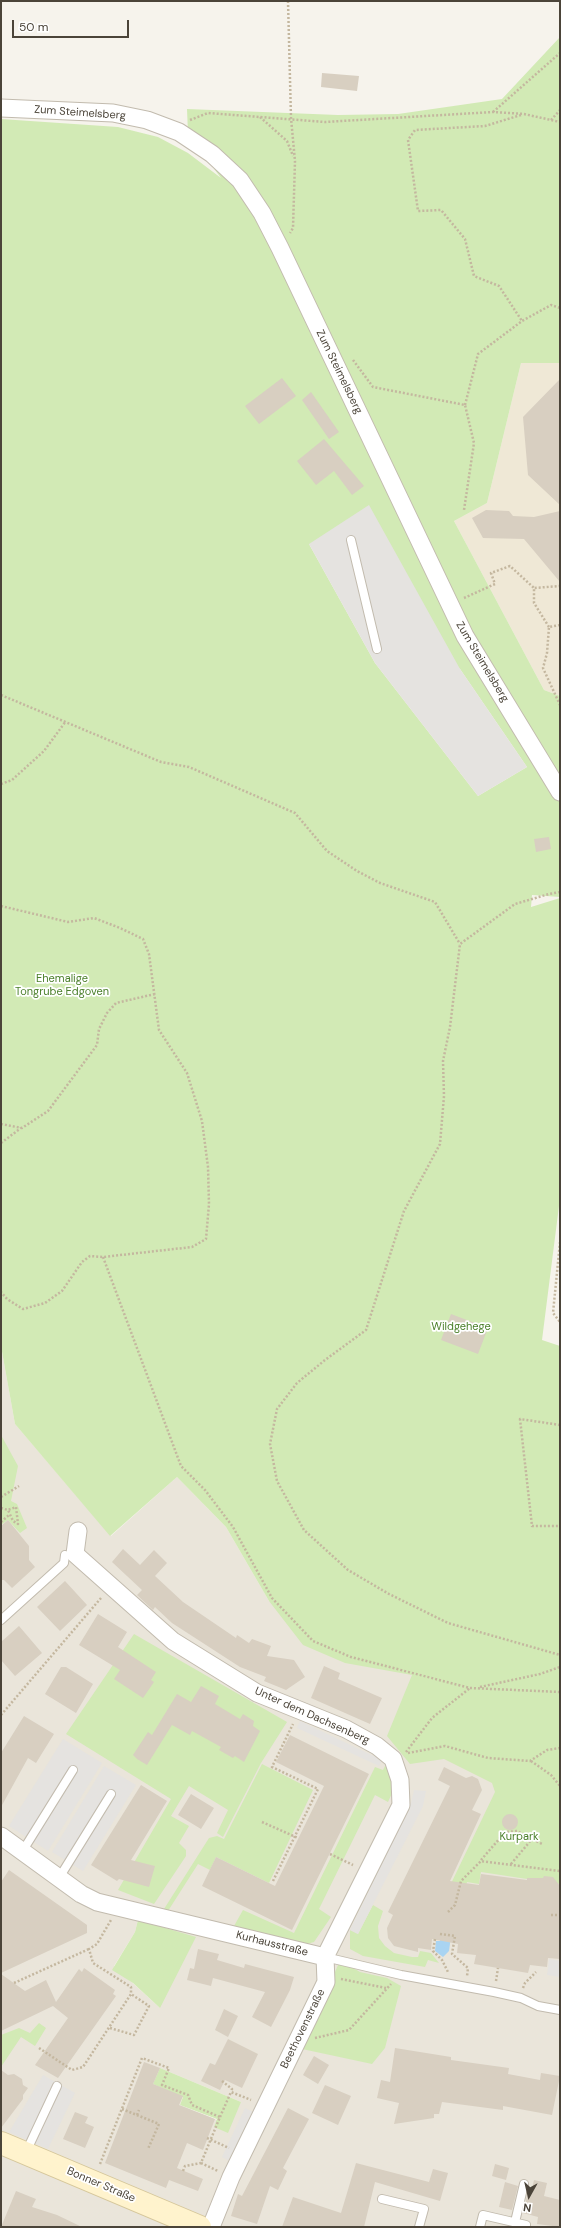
<!DOCTYPE html>
<html>
<head>
<meta charset="utf-8">
<style>
	body { margin:0 }
	#map { position:relative; width:561px; height:2228px; overflow:hidden; background:#f6f3ec; font-family:"DM Sans",sans-serif }
	canvas { display:block }
	.frame { position:absolute; inset:0; border:2px solid #4b4439; pointer-events:none }
	.north { position:absolute; left:509px; top:2176px; width:40px; height:40px; -webkit-text-stroke:3px #fff; paint-order:stroke; rotate:188deg; font-size:11px; font-weight:700; line-height:16px; text-align:center; color:#4b4439 }
	.north::after { content:''; display:block; margin:auto; width:14px; height:18px; background:#4b4439; clip-path:polygon(50% 0,100% 100%,50% 72%,0 100%) }
	.scale { position:absolute; left:12px; top:20px; width:117px; height:18px; box-sizing:border-box; border:2px solid #4b4439; border-top:0; padding-left:5px; font-size:12px; line-height:14px; white-space:nowrap; color:#4b4439; -webkit-text-stroke:3px #fff; paint-order:stroke }
</style>
</head>
<body>
<div id="map">
<canvas width="561" height="2228"></canvas>
<div class="frame"></div>
<div class="north">N</div>
<div class="scale">50 m</div>
</div>
<script>
const context = document.querySelector('canvas').getContext('2d');
context.lineJoin = 'round';
function paint(path, color) {
  context.fillStyle = color;
  context.fill(path, 'evenodd');
}
function toPath(rows) {
  const path = new Path2D();
  for (const r of rows) {
    if (r.length === 3) {
      path.moveTo(r[0] + r[2], r[1]);
      path.arc(r[0], r[1], r[2], 0, 2 * Math.PI);
      continue;
    }
    path.moveTo(r[0], r[1]);
    for (let i = 2; i < r.length; i += 2) path.lineTo(r[i], r[i + 1]);
  }
  return path;
}
function trace(path, color, width, dash) {
  context.strokeStyle = color;
  context.lineWidth = width;
  context.lineCap = dash ? 'butt' : 'round';
  context.setLineDash(dash || []);
  context.stroke(path);
}
function label(font, color, halo, rows, align = 'center') {
  context.font = font + ' "DM Sans",sans-serif';
  context.lineWidth = 3.5;
  context.setLineDash([]);
  context.textBaseline = 'middle';
  context.strokeStyle = halo;
  context.fillStyle = color;
  for (const [text, x, y, turn = 0] of rows) {
    context.save();
    context.translate(x, y);
    context.rotate((+turn || 0) * Math.PI / 180);
    context.textAlign = isNaN(turn) ? turn : align;
    if (halo) context.strokeText(text, 0, 0);
    context.fillText(text, 0, 0);
    context.restore();
  }
}
paint(toPath([
	[1,1346,15,1424,111,1536,177,1477,226,1527,269,1601,560,1674,560,2227,1,2227],
	[138,1920,160,2008,114,1966,135,1932],
	[160,2068,241,2102,217,2120,180,2105,183,2096]
]), '#eae5da');
paint(toPath([
	[521,363,560,363,560,696,544,690,454,521,487,503]
]), '#efe8d6');
paint(toPath([
	[560,37,560,363,521,363,487,503,454,521,544,690,560,696,560,897,532,895,531,907,560,898,560,1198,542,1340,560,1346,560,1884,481,1872,479,1884,467,1882,463,1901,446,1894,495,1792,492,1783,444,1759,410,1764,387,1736,412,1675,345,1663,303,1645,269,1601,226,1527,177,1477,110,1536,15,1424,1,1346,1,119,118,127,158,137,188,153,221,178,188,134,187,109,338,115,398,114,502,99],
	[309,544,460,669,527,767,478,796,375,663],
	[1,1435,18,1466,11,1501,17,1504,27,1528,20,1533,8,1520,1,1525],
	[134,1634,287,1722,261,1763,223,1837,217,1833,228,1810,189,1786,171,1816,189,1826,179,1843,186,1850,186,1856,154,1904,118,1890,171,1799,66,1734],
	[262,1764,313,1790,269,1883,216,1857,210,1870,198,1864,168,1911,164,1909,209,1838,217,1836,224,1839],
	[385,1766,388,1767,393,1776,393,1791,388,1802,375,1795,319,1909,331,1917,314,1942,300,1946,234,1926,243,1910,294,1933,375,1767,383,1770],
	[373,1905,383,1911,378,1926,379,1938,385,1946,394,1953,412,1957,418,1957,420,1951,431,1953,439,1963,428,1960,425,1967,363,1956,350,1949,350,1930,358,1934],
	[138,1920,196,1937,160,2008,133,1983,112,1970,135,1932],
	[338,1965,348,1965,360,1972,387,1978,401,1986,385,2048,372,2064,302,2049],
	[39,2023,46,2028,35,2046,21,2037,1,2067,1,2035,19,2028,30,2033],
	[160,2068,241,2102,228,2133,214,2127,217,2119,180,2105,183,2097,153,2084]
]), '#d2eab5');
paint(toPath([
	[369,505,460,669,527,767,478,796,375,663,309,544],
	[300,1721,382,1760,379,1766,297,1728],
	[63,1739,102,1763,48,1851,9,1826],
	[104,1766,136,1785,83,1871,52,1852],
	[414,1790,426,1791,423,1806,358,1934,350,1930,411,1803],
	[549,1959,560,1961,560,1977,547,1975],
	[43,2075,75,2093,48,2149,9,2132],
	[245,2108,253,2112,230,2161,222,2157]
]), '#e5e3e0');
paint(toPath([
	[441,1935,451,1936,449,1951,443,1957,435,1951,436,1941,440,1941]
]), '#a9d4f2');
paint(toPath([
	[322,73,359,76,357,91,321,87],
	[282,378,296,396,259,424,245,406],
	[560,379,560,505,528,475,523,417],
	[311,392,339,432,329,439,302,400],
	[324,439,364,486,352,495,334,471,316,485,297,461],
	[486,510,509,511,513,516,534,517,560,511,560,582,524,539,483,538,472,518],
	[549,837,551,849,536,852,534,839],
	[451,1314,488,1328,478,1354,441,1340],
	[8,1520,29,1546,29,1560,35,1567,12,1588,4,1580,1,1580,1,1526],
	[123,1549,140,1565,154,1550,167,1563,155,1576,183,1602,236,1638,237,1635,249,1643,252,1639,271,1646,267,1656,294,1660,305,1677,286,1690,264,1681,266,1677,240,1667,172,1623,155,1607,153,1610,137,1595,142,1590,112,1562],
	[65,1581,87,1605,60,1631,37,1607],
	[98,1614,127,1632,118,1647,156,1672,151,1680,154,1682,143,1698,114,1679,120,1670,79,1645],
	[19,1626,42,1653,15,1676,1,1660,1,1642],
	[324,1666,340,1673,338,1679,382,1698,370,1724,311,1698],
	[61,1667,66,1667,93,1684,76,1713,45,1694],
	[201,1686,219,1696,215,1704,240,1719,243,1714,254,1721,253,1726,260,1731,244,1762,235,1756,233,1758,219,1750,221,1747,192,1731,190,1735,172,1725,147,1765,137,1759,133,1755,148,1732,152,1735,177,1694,191,1702],
	[24,1716,54,1734,36,1763,28,1758,1,1807,1,1753],
	[290,1735,369,1774,292,1930,202,1886,216,1857,275,1886,324,1786,276,1762],
	[444,1767,466,1778,472,1776,478,1779,482,1790,472,1810,481,1814,450,1881,479,1885,481,1874,527,1880,527,1878,543,1878,544,1876,553,1877,560,1886,560,1959,548,1958,547,1967,530,1965,528,1973,474,1964,476,1955,457,1953,458,1944,432,1939,431,1950,418,1948,418,1952,394,1946,388,1938,387,1928,393,1915,388,1912,450,1786,438,1780],
	[141,1785,167,1801,131,1860,155,1866,149,1887,119,1879,117,1881,91,1865],
	[191,1794,214,1808,201,1829,178,1815],
	[510,1822,8],
	[9,1870,87,1925,87,1933,1,1973,1,1882],
	[198,1949,219,1954,217,1960,244,1968,245,1964,294,1977,290,1990,271,2027,252,2017,265,1992,213,1978,211,1986,187,1980,190,1968,194,1969],
	[84,1968,115,1990,113,1994,116,1996,58,2078,35,2065,68,2018,53,2006,1,2031,1,1974,25,1991,46,1980,56,2002,79,1969,82,1972],
	[224,2009,238,2016,228,2037,215,2030],
	[228,2039,258,2054,242,2088,225,2080,220,2090,201,2081,210,2063,215,2065],
	[395,2048,451,2057,451,2060,509,2068,508,2074,540,2080,541,2073,560,2076,552,2115,503,2106,503,2110,442,2102,439,2114,434,2114,434,2118,394,2124,399,2103,377,2098,381,2080,390,2082],
	[314,2056,329,2065,318,2084,303,2075],
	[144,2062,160,2068,153,2084,183,2096,179,2105,215,2119,203,2150,187,2143,177,2168,203,2179,198,2191,169,2180,166,2188,105,2163],
	[1,2070,8,2075,14,2074,22,2079,23,2085,28,2088,23,2095,23,2099,1,2128],
	[325,2085,351,2096,338,2125,312,2113],
	[288,2108,309,2119,283,2168,287,2171,278,2190,270,2186,257,2224,231,2216,238,2194,242,2196],
	[75,2112,88,2117,85,2123,94,2127,85,2148,63,2139],
	[356,2163,429,2182,433,2169,448,2173,440,2201,375,2182,364,2227,282,2227,293,2197,341,2213],
	[495,2164,509,2168,506,2180,492,2176],
	[534,2180,547,2183,544,2196,560,2200,560,2227,537,2224,538,2217,523,2213,529,2188,532,2189],
	[505,2182,518,2186,512,2210,499,2207],
	[16,2191,36,2199,32,2207,57,2215,82,2227,1,2227]
]), '#d8cfc1');
const lane = toPath([
	[351,540,377,649],
	[1,1620,64,1563,65,1555],
	[22,1852,73,1770],
	[59,1878,111,1794],
	[325,1957,401,1975,494,1992,521,1998,538,2006,560,2010],
	[26,2152,57,2086],
	[382,2199,424,2209,419,2227],
	[515,2222,524,2184],
	[480,2227,483,2215,526,2225]
]);
const street = toPath([
	[1,108,113,113,147,120,179,132,212,154,240,180,262,213,280,248,465,636,560,792],
	[78,1531,75,1554,173,1641,257,1693,346,1729,377,1746,393,1759,400,1780,401,1805,325,1957,326,1982,231,2177,211,2227],
	[1,1836,81,1894,97,1902,325,1957]
]);
const secondary = toPath([
	[1,2143,200,2227]
]);
trace(lane, '#c2bbae', 10);
trace(street, '#c2bbae', 19);
trace(secondary, '#d6c79b', 24);
trace(toPath([
	[288,1,291,118,295,161,293,228,290,233],
	[493,112,560,53],
	[521,115,485,126,415,130,408,140,418,211,441,210,465,239,474,276,499,286,522,321],
	[260,117,287,141,293,156],
	[190,120,208,113,325,122,493,112,524,114,560,122],
	[551,120,560,110],
	[353,360,373,387,465,405,474,443,464,510],
	[465,405,478,354,522,321,551,305,560,308],
	[464,598,495,584,491,573,510,566,534,588],
	[560,625,549,627,547,653,543,668,560,705],
	[549,627,534,603,534,588,560,586],
	[1,695,161,762,189,767,295,813,327,851,357,871,380,883,435,902,460,944],
	[1,784,12,780,44,751,66,721],
	[560,892,549,894,515,904,460,944,450,1027,443,1061,444,1096,440,1144,404,1211,366,1330,325,1360,297,1383,277,1409,270,1444,277,1481,304,1530,348,1570,389,1594,448,1623,560,1655],
	[1,906,68,922,94,918,120,928,143,939,149,954,159,1030,187,1073,202,1121,208,1167,209,1204,206,1239,192,1247,103,1257,90,1256,82,1262,62,1291,45,1303,23,1309,7,1299,1,1292],
	[1,1124,22,1128,48,1111,97,1045,99,1029,107,1013,116,1003,155,994],
	[1,1143,21,1128],
	[560,1242,553,1313,560,1322],
	[103,1257,181,1466,205,1490,233,1527,272,1598,313,1641,351,1657,470,1688,560,1692],
	[560,1425,520,1419,532,1526,560,1526],
	[1,1497,19,1486],
	[1,1508,8,1510,16,1507,18,1524,13,1521,8,1510],
	[1,1522,9,1515],
	[480,1687,540,1674,560,1667],
	[1,1715,101,1598],
	[406,1752,432,1718,470,1688],
	[408,1753,445,1746,488,1758,530,1761,547,1750,560,1748],
	[531,1761,551,1775,560,1786],
	[262,1822,298,1838],
	[507,1832,517,1831,542,1844],
	[330,1854,353,1865],
	[481,1860,507,1830],
	[511,1864,532,1839],
	[273,1881,318,1789,272,1767,293,1724],
	[448,1912,455,1905,461,1881,481,1861,560,1871],
	[551,1915,560,1915],
	[440,1934,455,1936,452,1954,468,1968,467,1976],
	[435,1939,433,1951,442,1960,448,1972],
	[341,1979,386,1988],
	[496,1981,498,1968],
	[14,1983,89,1949],
	[523,1988,525,1983,536,1972],
	[110,2028,134,2035,149,2006,131,1994],
	[315,2038,349,2030,391,1984],
	[39,2048,72,2070,83,2067,131,1994,131,1987,93,1963,89,1949,97,1944,111,1920],
	[222,2081,232,2089,231,2092],
	[122,2109,159,2124,148,2149],
	[137,2115,139,2110],
	[220,2117,231,2092,251,2100],
	[207,2138,229,2148],
	[100,2164,142,2058,169,2068,162,2085,188,2095,192,2105,220,2117,201,2163,218,2171],
	[183,2171,185,2166,201,2163]
]), '#c4b79f', 2.5, [2, 2]);
trace(lane, '#fff', 8);
trace(street, '#fff', 17);
trace(secondary, '#fff3cd', 22);
label('11px', '#4b4439', '#fff', [
	["Zum Steimelsberg",80,113,4],
	["Zum Steimelsberg",339,372,64],
	["Zum Steimelsberg",482,662,59],
	["Unter dem Dachsenberg",312,1716,24],
	["Kurhausstraße",272,1944,14],
	["Beethovenstraße",303,2029,-64],
	["Bonner Straße",101,2185,23]
]);
label('11px', '#4a7f2a', '#fff', [
	["Ehemalige",62,979],
	["Tongrube Edgoven",62,992],
	["Wildgehege",461,1327],
	["Kurpark",519,1837]
]);
</script>
</body>
</html>
